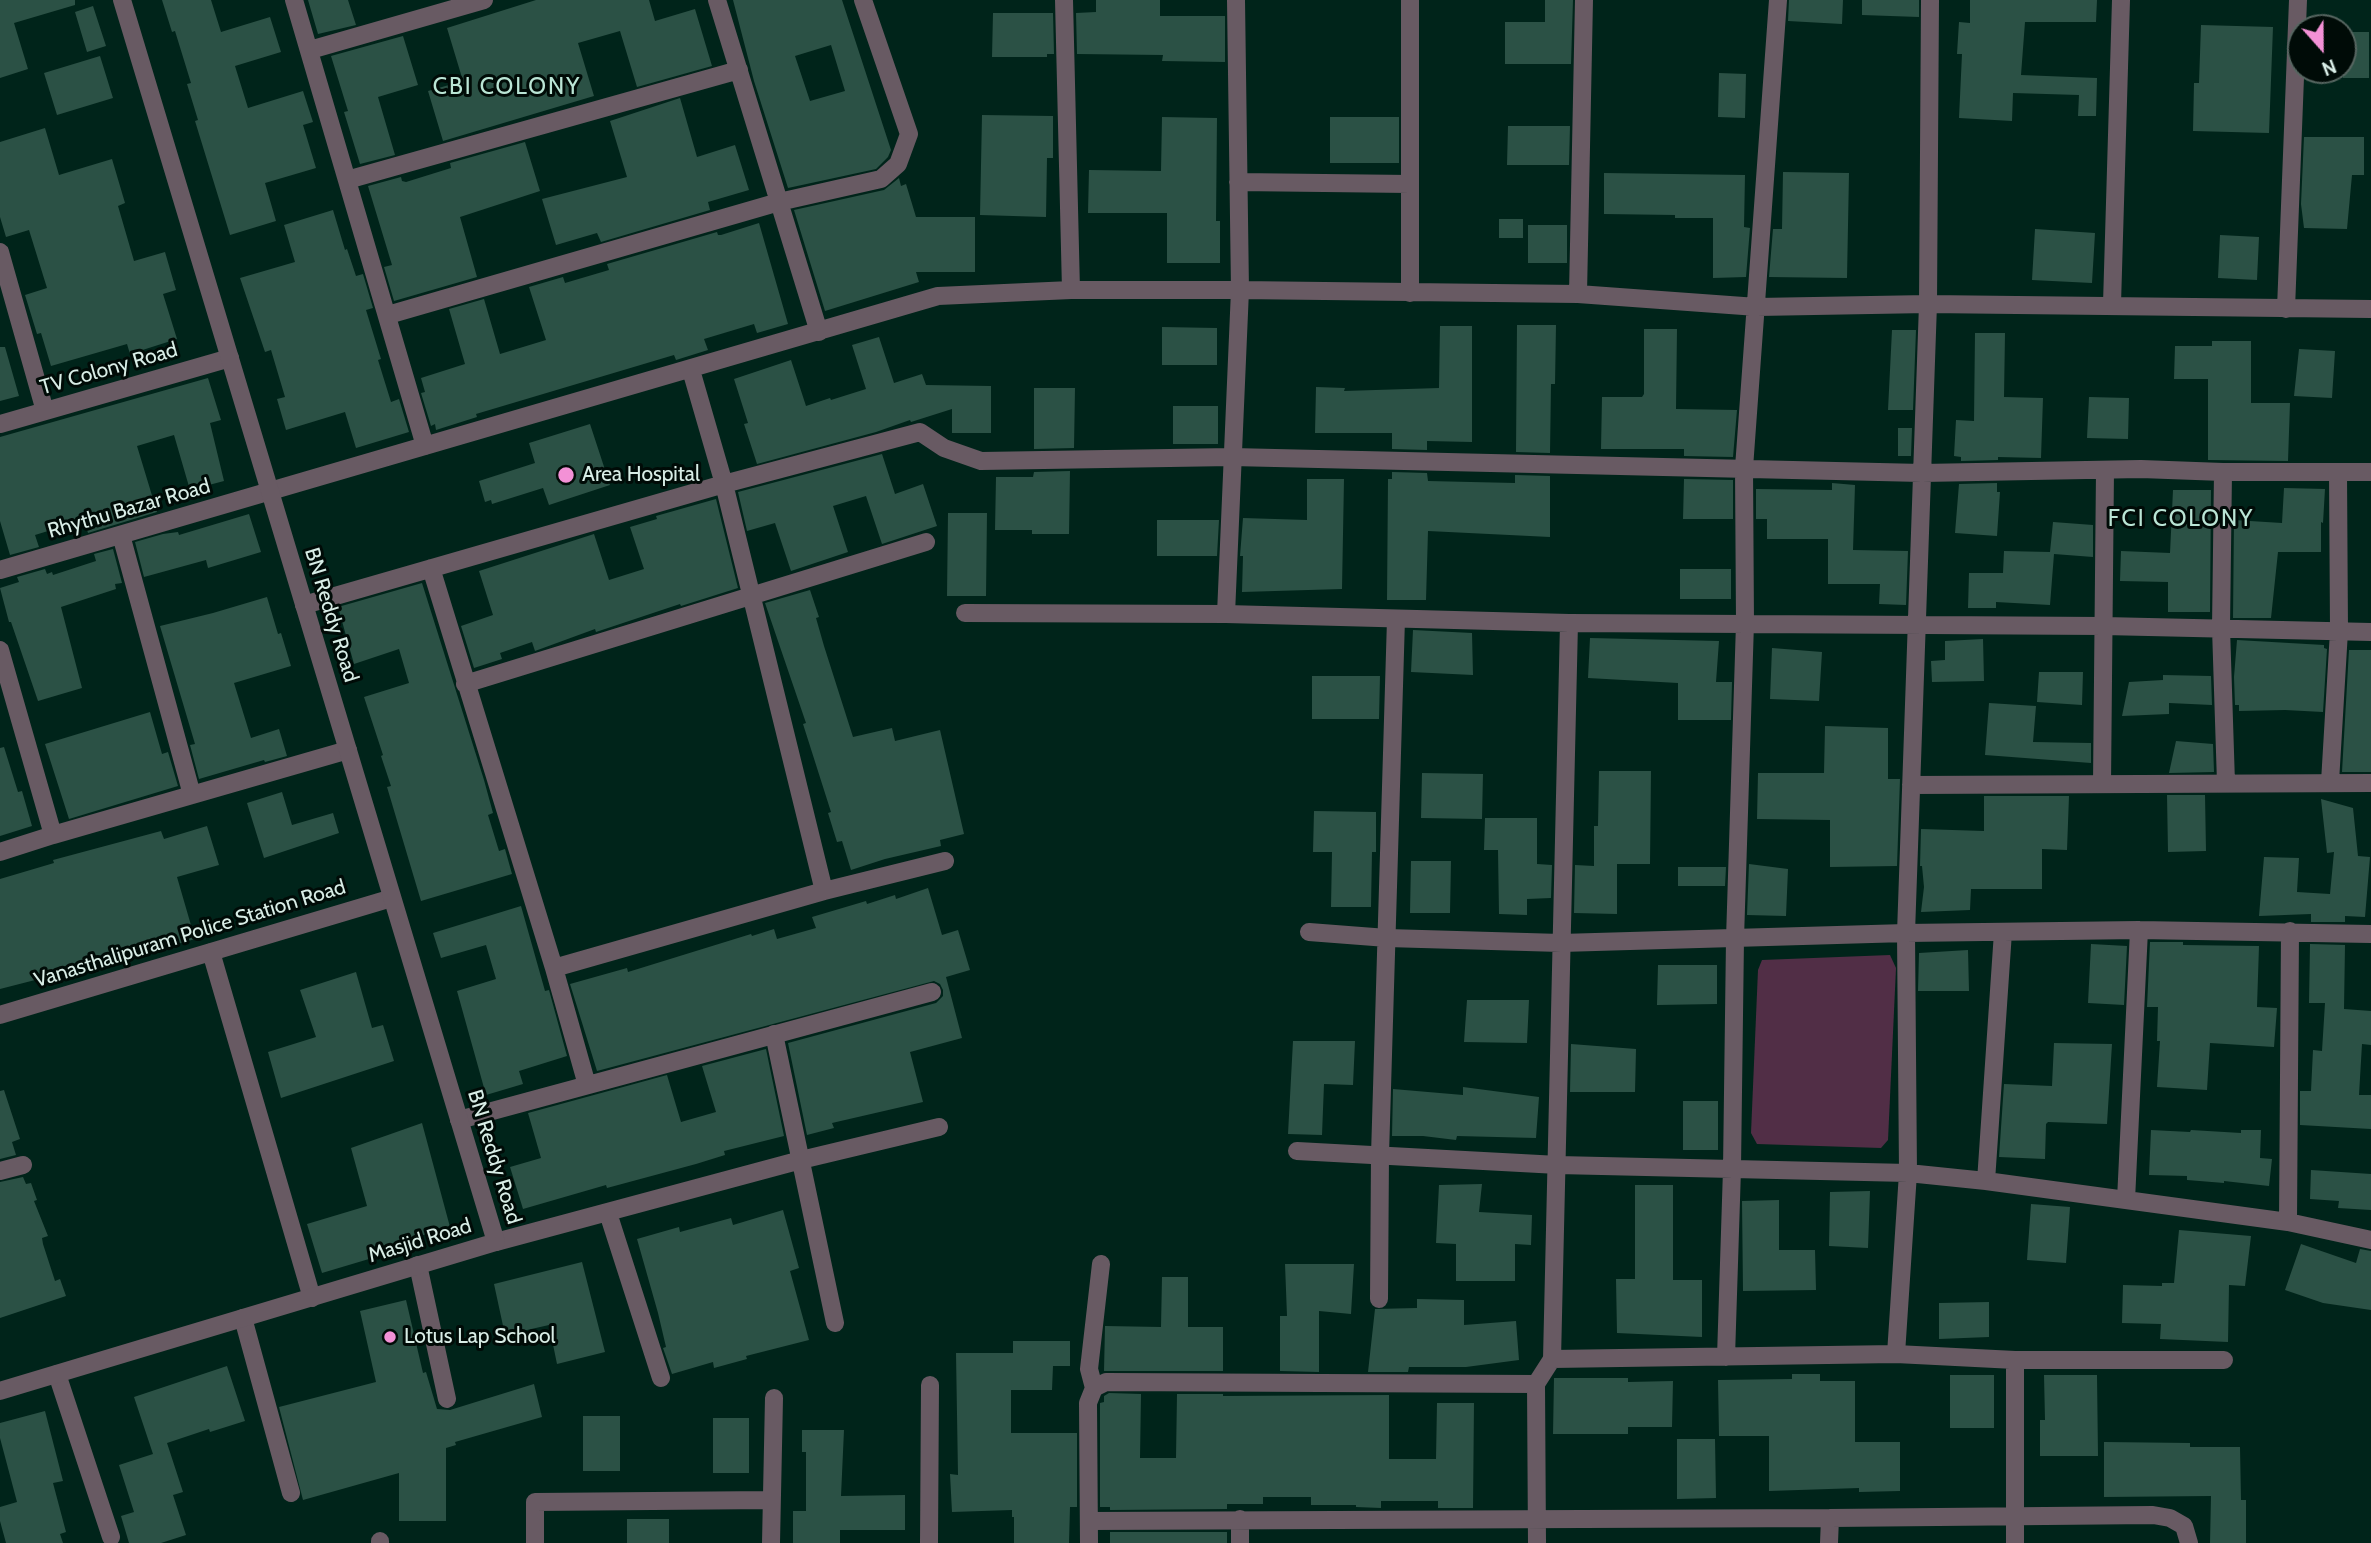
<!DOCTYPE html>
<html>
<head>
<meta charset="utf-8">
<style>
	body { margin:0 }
	#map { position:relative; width:2371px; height:1543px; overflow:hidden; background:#00241a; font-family:Cabin,sans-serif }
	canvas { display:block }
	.north { position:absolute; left:2287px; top:14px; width:70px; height:70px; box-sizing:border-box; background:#000b07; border:2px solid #566560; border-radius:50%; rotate:159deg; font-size:19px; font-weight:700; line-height:28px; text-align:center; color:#d8ede6 }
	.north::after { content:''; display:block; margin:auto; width:24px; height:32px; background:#f391d6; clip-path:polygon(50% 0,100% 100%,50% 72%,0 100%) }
</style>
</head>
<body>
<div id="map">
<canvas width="2371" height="1543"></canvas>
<div class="north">N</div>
</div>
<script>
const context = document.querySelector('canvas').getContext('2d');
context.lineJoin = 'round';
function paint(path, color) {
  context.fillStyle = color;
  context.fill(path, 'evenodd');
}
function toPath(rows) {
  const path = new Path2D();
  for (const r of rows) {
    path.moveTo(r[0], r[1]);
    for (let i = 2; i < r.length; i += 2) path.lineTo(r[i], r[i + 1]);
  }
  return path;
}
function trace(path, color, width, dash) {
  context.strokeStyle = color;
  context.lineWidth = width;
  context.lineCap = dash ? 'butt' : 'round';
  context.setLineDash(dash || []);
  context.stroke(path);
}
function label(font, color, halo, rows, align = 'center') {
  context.font = font + ' Cabin,sans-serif';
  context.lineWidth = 6;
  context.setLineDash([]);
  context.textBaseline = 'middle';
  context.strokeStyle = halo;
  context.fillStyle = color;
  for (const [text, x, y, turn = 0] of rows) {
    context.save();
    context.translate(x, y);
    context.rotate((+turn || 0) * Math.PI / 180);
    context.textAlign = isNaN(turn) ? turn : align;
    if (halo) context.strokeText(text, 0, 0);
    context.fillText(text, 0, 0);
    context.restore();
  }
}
paint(toPath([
	[1890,955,1896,968,1888,1140,1881,1148,1757,1144,1751,1133,1758,970,1762,960]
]), '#512e46');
paint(toPath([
	[0,0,75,0,75,5,14,23,28,69,0,78],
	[162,0,211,0,221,32,270,17,281,52,235,66,248,108,303,91,313,122,303,125,316,168,265,183,276,221,230,235,195,121,198,120,187,84,191,83,175,31,172,32],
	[308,0,348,0,356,25,318,34],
	[536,0,649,0,655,21,695,9,712,66,637,87,620,31,578,43,594,96,443,141,428,91,463,81,447,28],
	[733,0,842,0,891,150,888,157,876,169,788,188,754,81],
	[831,45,845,91,810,101,795,56],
	[1096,0,1160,0,1160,16,1225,16,1225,62,1162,61,1163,55,1077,54,1076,13,1096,12],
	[1545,0,1573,0,1571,64,1505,64,1505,22,1545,22],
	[1789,0,1843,0,1842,24,1788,21],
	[1862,0,1919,0,1919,17,1862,15],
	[1970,0,2097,0,2096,22,2025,22,2021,75,2097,78,2096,116,2078,116,2079,95,2013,93,2012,121,1959,118,1962,54,1957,54,1959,22,1970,23],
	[93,6,106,46,87,52,75,12],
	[993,13,1053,13,1054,54,1047,54,1047,57,992,57],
	[2201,25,2273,27,2269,133,2193,131,2194,83,2199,83],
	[2343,32,2369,32,2369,78,2343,78],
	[403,36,418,85,378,97,395,155,360,164,344,112,348,111,331,56],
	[100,56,113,98,57,115,44,73],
	[1719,73,1746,74,1745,118,1718,117],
	[680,98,697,157,735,145,749,190,708,202,710,210,601,242,597,233,556,245,542,199,627,177,610,121],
	[982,115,1053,116,1053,158,1047,158,1046,217,980,215],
	[1162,117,1217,118,1216,221,1220,221,1220,263,1167,263,1167,213,1088,213,1089,170,1161,171],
	[1330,117,1399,117,1399,163,1330,163],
	[1508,126,1570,126,1569,165,1507,165],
	[45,128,59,175,112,159,125,203,118,206,134,261,165,252,176,290,163,294,177,339,130,354,127,344,51,366,41,333,37,334,25,295,47,288,29,230,6,237,0,217,0,142],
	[2304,137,2364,137,2364,175,2352,175,2347,229,2304,228,2301,204],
	[525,142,540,191,460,217,477,277,394,301,384,267,392,265,368,186,401,177,402,181,406,182,451,168,450,163],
	[1783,172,1849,173,1847,278,1769,277,1773,229,1782,229],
	[1604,173,1745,175,1744,227,1750,228,1746,277,1713,278,1713,218,1675,218,1675,215,1604,214],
	[899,178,901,186,906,184,916,217,975,217,975,272,916,272,919,282,825,311,794,210,884,190],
	[333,210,345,250,347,249,356,276,363,274,373,308,366,310,381,359,378,360,391,402,399,399,409,432,356,448,345,412,286,430,277,399,285,397,271,350,265,352,240,278,295,262,284,225],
	[1499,219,1523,219,1523,238,1499,238],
	[759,223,788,324,757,333,754,324,704,339,708,350,676,360,674,355,476,414,477,417,436,430,435,424,431,426,421,393,425,392,421,378,465,364,449,309,484,299,500,354,546,340,529,287,563,277,565,283,609,270,607,264,717,232,718,235,721,235],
	[1528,225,1567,225,1567,263,1528,263],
	[2035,229,2095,233,2092,283,2032,280],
	[2220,235,2259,237,2257,280,2218,278],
	[1517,325,1556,325,1555,384,1551,384,1550,453,1516,452],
	[1440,326,1472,326,1472,442,1427,441,1427,450,1392,449,1392,433,1315,433,1316,387,1345,388,1344,391,1439,388],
	[1162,327,1217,328,1217,365,1162,365],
	[1644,329,1677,329,1676,409,1737,410,1733,457,1684,456,1684,449,1601,449,1602,397,1642,397,1644,394],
	[1892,330,1916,330,1913,410,1888,410],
	[1975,333,2005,333,2004,397,2043,398,2041,458,1998,457,1998,460,1961,461,1961,457,1954,456,1956,420,1974,421],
	[879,337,894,383,922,374,926,385,991,386,991,433,952,433,952,409,911,422,910,420,876,432,757,464,744,424,748,423,734,379,791,360,806,406,830,398,831,400,866,389,852,345],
	[2212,341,2251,341,2251,403,2290,403,2288,461,2208,460,2208,379,2174,379,2175,346,2212,346],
	[0,347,5,347,19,396,0,401],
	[2299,349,2335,351,2332,398,2294,396],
	[208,378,221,420,210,423,224,481,190,490,174,435,137,446,157,512,88,533,84,520,35,535,39,547,10,555,0,521,0,437],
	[1034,388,1075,388,1074,448,1034,449],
	[2089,397,2129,398,2128,439,2087,438],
	[1173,406,1218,406,1218,444,1173,444],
	[590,424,610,485,549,505,543,488,492,504,491,500,485,502,479,481,535,463,529,443],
	[1898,428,1912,428,1911,456,1898,456],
	[882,454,895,494,923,484,937,526,882,544,866,496,833,506,848,552,791,571,775,523,747,531,738,492],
	[1070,471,1069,534,1032,534,1032,530,995,530,996,477,1033,477,1034,472],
	[1392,472,1427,473,1428,481,1471,482,1515,483,1515,475,1550,476,1550,537,1428,531,1426,600,1387,600,1388,479,1392,479],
	[1307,479,1344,479,1342,589,1242,592,1243,556,1240,556,1243,518,1307,520],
	[1684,479,1733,480,1733,519,1683,519],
	[1832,483,1855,485,1853,550,1908,551,1906,605,1879,604,1880,584,1828,584,1828,539,1767,539,1767,519,1756,519,1756,489,1832,490],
	[1997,483,1997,492,2000,492,1997,536,1955,533,1959,484],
	[2284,488,2325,489,2323,523,2321,522,2321,552,2278,552,2271,618,2233,618,2234,520,2282,523],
	[2173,490,2211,490,2210,612,2168,612,2168,582,2120,581,2121,551,2170,553],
	[716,499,738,588,681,606,680,604,596,632,595,629,535,651,532,642,500,653,502,659,474,668,461,626,493,615,479,571,594,534,609,580,644,569,630,527,657,519,656,516],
	[948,513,987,513,986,596,947,596],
	[249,514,261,552,208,568,206,560,144,577,135,542,163,534,178,532,179,535],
	[1157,520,1219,520,1217,556,1157,556],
	[2053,522,2093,525,2093,557,2054,554,2050,605,1996,602,1996,608,1968,608,1969,573,2003,573,2004,551,2050,552],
	[113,549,122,583,115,584,116,589,61,607,82,688,38,701,11,622,9,622,0,588,19,582,17,577,45,569,47,574,52,572,53,575,96,561,94,554],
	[1680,569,1731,569,1731,599,1680,599],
	[422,583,484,780,493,813,488,815,499,851,505,849,512,874,421,901,387,787,391,786,381,756,383,755,364,697,409,683,399,649,354,664,338,607],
	[810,590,819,617,816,618,824,646,853,737,892,728,895,741,940,730,964,834,940,840,941,846,885,859,851,870,842,841,837,842,828,813,831,812,803,724,806,723,765,603],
	[267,597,278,634,281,633,291,666,234,683,251,738,279,729,287,756,265,762,264,760,199,779,190,745,195,744,160,626,213,613],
	[1413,630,1472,633,1473,675,1411,672],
	[1590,638,1719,641,1716,682,1732,682,1731,720,1678,720,1678,683,1588,678],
	[1983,639,1984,681,1932,682,1931,661,1945,660,1945,641],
	[2237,640,2324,645,2324,648,2327,649,2323,712,2285,710,2239,711,2239,705,2235,705,2234,677],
	[1772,648,1822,652,1819,701,1770,699],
	[2349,650,2371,650,2371,772,2342,772],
	[2039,672,2083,672,2082,705,2037,702],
	[2163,675,2211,676,2212,705,2169,703,2169,714,2122,716,2129,682,2163,680],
	[1312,676,1380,676,1379,719,1312,719],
	[1989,703,2036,706,2033,742,2091,743,2091,763,1985,755],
	[150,712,162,754,168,752,178,786,69,819,45,744],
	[1825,726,1888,728,1888,779,1900,779,1897,866,1830,867,1830,820,1757,819,1758,773,1824,773],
	[2176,741,2213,744,2214,772,2169,773],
	[4,747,18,792,22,791,32,826,0,836,0,748],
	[1599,771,1651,771,1650,864,1617,864,1617,914,1574,913,1575,865,1594,866,1594,826,1598,826],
	[1422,773,1483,774,1482,819,1421,818],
	[282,792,292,825,333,813,339,833,264,858,247,803],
	[2167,795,2205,795,2206,851,2168,852],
	[1984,796,2069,796,2067,850,2042,849,2042,889,1971,889,1970,910,1921,912,1924,887,1922,866,1920,866,1921,829,1984,831],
	[2321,799,2353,808,2358,856,2370,857,2365,917,2345,916,2345,922,2311,922,2311,914,2259,916,2264,857,2299,858,2297,892,2330,894,2334,852,2327,853],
	[1314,811,1376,812,1376,852,1372,852,1371,907,1331,907,1332,852,1313,852],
	[1485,818,1537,818,1537,864,1552,865,1551,898,1527,899,1527,915,1499,914,1498,850,1484,850],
	[207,826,219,865,177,877,195,939,160,949,158,943,123,954,122,951,77,964,78,969,0,989,0,879,54,863,53,860,161,831,164,839],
	[1411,861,1451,861,1450,913,1410,913],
	[1749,864,1788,869,1786,916,1747,915],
	[1678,867,1726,867,1725,886,1678,886],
	[928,888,942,935,958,930,970,970,946,977,962,1038,910,1052,923,1102,832,1123,834,1128,807,1135,788,1043,936,1003,943,996,943,990,940,984,934,981,597,1071,570,984,627,968,628,972,751,934,752,936,774,929,777,939,816,928,812,917,866,901,867,904,895,895,896,899],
	[521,906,545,991,549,990,567,1056,519,1071,523,1084,486,1095,457,991,496,979,486,945,441,958,433,933],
	[2150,942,2183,942,2183,945,2259,946,2257,1007,2277,1008,2274,1047,2210,1043,2207,1090,2157,1087,2160,1041,2157,1041,2158,1007,2147,1007],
	[2091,944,2127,946,2124,1005,2088,1003],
	[2310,944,2345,945,2344,1009,2371,1011,2371,1045,2362,1044,2359,1095,2371,1095,2371,1129,2300,1125,2300,1091,2311,1091,2313,1050,2322,1051,2325,1003,2309,1003],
	[1968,950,1969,991,1918,991,1919,953],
	[1658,965,1717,965,1717,1004,1657,1005],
	[356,972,372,1028,383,1025,394,1061,281,1098,268,1052,316,1037,300,990],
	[1467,1000,1529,1000,1527,1043,1464,1042],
	[1293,1041,1355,1041,1353,1085,1324,1084,1322,1135,1288,1134],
	[2054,1043,2112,1044,2107,1124,2048,1122,2046,1124,2045,1159,1999,1157,2004,1084,2052,1086],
	[1571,1044,1636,1049,1635,1092,1570,1092],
	[766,1049,784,1136,724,1151,725,1155,696,1164,607,1188,606,1185,523,1209,510,1167,541,1158,528,1113,667,1075,681,1122,716,1112,702,1066],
	[1463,1087,1539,1097,1536,1138,1457,1136,1456,1140,1423,1136,1392,1136,1393,1089,1463,1095],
	[4,1090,20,1139,12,1142,16,1155,0,1159,0,1091],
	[1683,1101,1718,1101,1718,1150,1683,1150],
	[422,1123,450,1227,377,1249,379,1256,322,1273,307,1224,367,1206,351,1148],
	[2151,1130,2190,1132,2191,1130,2241,1133,2241,1130,2261,1130,2260,1158,2272,1159,2269,1186,2224,1181,2224,1183,2187,1180,2187,1176,2149,1175],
	[2311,1170,2371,1174,2371,1210,2338,1208,2339,1201,2310,1199],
	[23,1177,26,1184,31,1183,37,1200,34,1201,48,1236,42,1238,43,1244,55,1281,60,1279,66,1296,0,1318,0,1182],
	[1482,1184,1479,1212,1532,1215,1531,1245,1515,1244,1515,1281,1456,1281,1456,1244,1436,1243,1439,1185],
	[1635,1185,1673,1185,1673,1280,1702,1280,1702,1337,1617,1333,1616,1279,1635,1279],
	[1870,1191,1868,1248,1829,1246,1830,1192],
	[1779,1200,1779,1250,1815,1250,1816,1290,1743,1291,1742,1201],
	[2031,1204,2070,1207,2066,1263,2027,1260],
	[783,1210,799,1268,790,1271,809,1340,746,1356,747,1359,714,1368,713,1362,672,1374,663,1348,666,1347,658,1313,637,1239,679,1227,680,1232,731,1218,733,1225],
	[2179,1230,2251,1236,2245,1286,2229,1285,2228,1342,2160,1339,2161,1324,2122,1323,2123,1285,2162,1286,2162,1283,2174,1283],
	[2301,1244,2356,1263,2360,1249,2371,1251,2371,1310,2323,1303,2285,1290],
	[582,1262,605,1352,557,1364,549,1325,505,1335,494,1284],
	[1285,1264,1354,1264,1351,1314,1319,1311,1319,1372,1280,1371,1280,1316,1287,1316],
	[1162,1277,1188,1277,1188,1327,1223,1327,1223,1371,1104,1371,1105,1326,1161,1327],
	[1417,1299,1464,1300,1464,1325,1516,1321,1519,1360,1466,1367,1409,1367,1408,1372,1368,1372,1375,1309,1417,1308],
	[406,1300,423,1373,426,1372,437,1409,450,1410,534,1384,542,1417,455,1442,456,1445,446,1448,446,1521,399,1521,399,1473,303,1500,279,1407,376,1382,360,1311],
	[1989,1302,1989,1337,1939,1339,1939,1303],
	[1013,1341,1070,1341,1070,1366,1053,1366,1052,1390,1011,1390,1011,1433,1077,1433,1077,1507,1070,1507,1069,1543,1014,1543,1014,1517,1012,1517,1012,1510,952,1512,950,1474,958,1475,956,1353,1013,1353],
	[227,1366,245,1421,210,1432,209,1429,167,1443,183,1492,173,1495,186,1535,161,1543,129,1543,121,1516,134,1512,119,1465,153,1454,134,1397],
	[1792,1374,1820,1374,1820,1381,1855,1381,1855,1442,1900,1442,1900,1491,1859,1492,1859,1488,1769,1491,1769,1436,1719,1436,1718,1380,1792,1379],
	[1950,1375,1994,1375,1994,1428,1950,1428],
	[2044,1375,2097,1375,2098,1456,2040,1456,2040,1420,2045,1420],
	[1554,1378,1628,1378,1628,1382,1673,1381,1672,1427,1628,1427,1628,1434,1553,1434],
	[1109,1393,1141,1394,1140,1458,1176,1458,1177,1394,1223,1394,1223,1396,1389,1395,1389,1459,1436,1459,1437,1403,1474,1403,1473,1508,1438,1508,1438,1501,1381,1501,1381,1508,1356,1507,1356,1505,1311,1505,1311,1497,1263,1497,1263,1504,1227,1504,1227,1509,1110,1510,1110,1507,1100,1507,1100,1403,1104,1402,1104,1396],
	[45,1411,63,1481,53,1483,66,1532,60,1534,63,1543,6,1543,0,1521,0,1507,17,1502,0,1438,0,1423],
	[583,1416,620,1416,620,1471,583,1471],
	[713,1418,749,1418,749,1473,713,1473],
	[802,1430,844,1430,841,1496,905,1495,905,1530,840,1530,840,1543,793,1543,793,1511,806,1511,806,1452,802,1452],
	[1677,1439,1715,1439,1716,1498,1677,1499],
	[2104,1442,2190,1443,2190,1447,2240,1447,2241,1500,2246,1500,2246,1543,2210,1543,2211,1496,2104,1497],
	[627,1519,669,1519,669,1543,627,1543],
	[1110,1532,1227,1532,1227,1543,1110,1543]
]), '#2b5145');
trace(toPath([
	[294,0,425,446],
	[717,0,819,332],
	[1064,0,1071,290],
	[310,50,484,0],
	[347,180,739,70],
	[1238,182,1410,184],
	[0,252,45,411],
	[1410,293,1410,0],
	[1578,294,1584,0],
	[2112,304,2121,0],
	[2286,309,2298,0],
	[388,315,779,202,881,179,898,164,909,134,863,0],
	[691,370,724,484,824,891],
	[0,424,230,358],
	[2223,472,2221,628,2226,783],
	[121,535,192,795],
	[431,568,554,968],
	[0,570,938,296,1071,290,1240,290,1578,294,1757,307,1928,304,2371,309],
	[304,605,724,484,920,432,944,448,981,461,1232,457,1922,473,2141,469,2223,472,2371,472],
	[965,613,1226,614,1569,623,2104,626,2371,632],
	[1226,614,1240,290,1236,0],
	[1569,623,1552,1359,1896,1354,2015,1360,2015,1543],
	[0,650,53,835,348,750],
	[465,684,926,542],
	[2330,782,2339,631,2338,472],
	[2102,784,2105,470],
	[1911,785,2371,783],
	[0,852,53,835],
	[1309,932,1387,938,1561,943,1906,933,2139,930,2371,934],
	[211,952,312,1298],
	[0,1015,392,898],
	[774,1034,835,1323],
	[587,1085,554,968,824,891,945,861],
	[459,1120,932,992],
	[1297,1151,1558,1165,1908,1173,1986,1181,2288,1222,2371,1240],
	[0,1171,23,1165],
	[1986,1181,2003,932],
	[2126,1200,2139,930],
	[608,1213,661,1378],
	[2288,1222,2290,931],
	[496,1242,801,1160,939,1127],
	[418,1265,447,1399],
	[1379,1299,1380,1155,1396,619],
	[243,1318,291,1493],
	[1896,1354,1908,1173,1906,933,1928,304,1930,0],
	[1726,1357,1732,1169,1735,939,1745,623,1744,468,1778,0],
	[2015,1360,2224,1360],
	[57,1374,111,1537],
	[1094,1388,1089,1369,1101,1264],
	[1089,1521,1830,1518],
	[380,1543,380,1541],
	[535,1543,535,1502,770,1500],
	[771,1543,774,1398],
	[929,1543,930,1385],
	[1089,1543,1088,1403,1094,1388,1106,1382,1536,1384],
	[1240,1543,1240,1519],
	[1537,1543,1536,1384,1552,1359],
	[1829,1543,1830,1518,2153,1515,2170,1518,2184,1526,2189,1543]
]), '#685a63', 18);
trace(toPath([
	[0,1391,496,1242,122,0]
]), '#685a63', 18);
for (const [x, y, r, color] of [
	[566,475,9,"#f391d6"],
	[390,1337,7,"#f391d6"]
]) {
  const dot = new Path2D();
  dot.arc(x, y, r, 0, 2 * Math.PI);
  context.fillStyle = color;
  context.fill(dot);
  trace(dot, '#000b07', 2.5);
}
label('21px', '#d8ede6', '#000b07', [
	["TV Colony Road",109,369,-16],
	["Rhythu Bazar Road",129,509,-16],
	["BN Reddy Road",331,615,73],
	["Vanasthalipuram Police Station Road",190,934,-17],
	["BN Reddy Road",494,1157,73],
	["Masjid Road",420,1241,-17]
]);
label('21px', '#d8ede6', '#000b07', [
	["Area Hospital",582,475],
	["Lotus Lap School",404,1337]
], 'left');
context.letterSpacing = '2px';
label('23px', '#bae5d5', '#000b07', [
	["CBI COLONY",507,87],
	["FCI COLONY",2181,519]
]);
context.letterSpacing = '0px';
</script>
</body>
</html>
